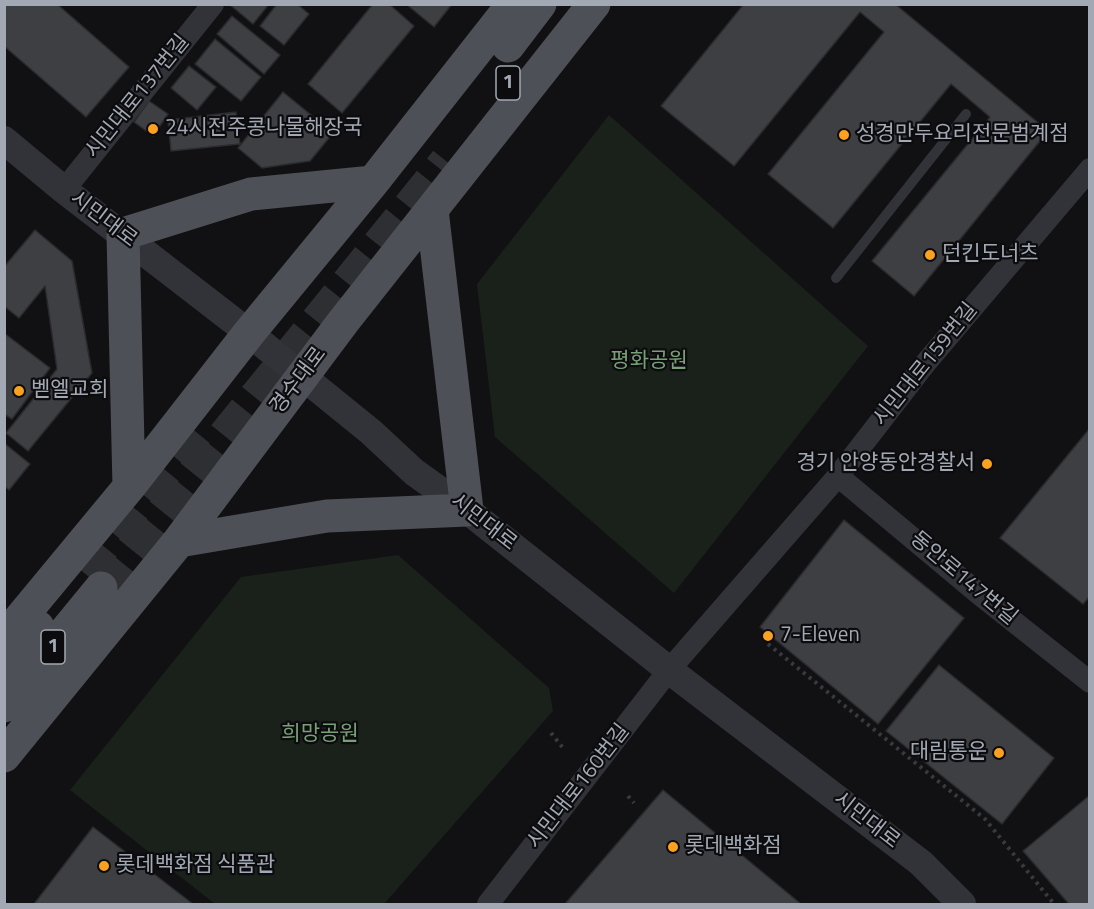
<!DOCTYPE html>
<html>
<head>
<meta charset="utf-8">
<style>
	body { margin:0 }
	#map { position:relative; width:1094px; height:909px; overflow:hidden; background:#111113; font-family:"Titillium Web",sans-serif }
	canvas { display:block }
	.frame { position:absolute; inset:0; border:6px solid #a2a9b4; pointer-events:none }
</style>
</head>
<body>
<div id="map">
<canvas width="1094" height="909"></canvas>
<div class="frame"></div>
</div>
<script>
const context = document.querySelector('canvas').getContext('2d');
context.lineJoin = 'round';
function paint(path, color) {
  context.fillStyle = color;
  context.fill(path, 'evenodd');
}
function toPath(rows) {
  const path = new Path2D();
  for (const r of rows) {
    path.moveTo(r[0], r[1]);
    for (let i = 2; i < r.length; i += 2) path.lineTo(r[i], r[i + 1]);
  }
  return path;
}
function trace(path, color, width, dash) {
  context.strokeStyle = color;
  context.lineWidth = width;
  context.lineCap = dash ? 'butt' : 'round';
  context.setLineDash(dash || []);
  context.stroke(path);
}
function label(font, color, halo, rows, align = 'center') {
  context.font = font + ' "Titillium Web","Noto Sans KR",sans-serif';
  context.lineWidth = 4.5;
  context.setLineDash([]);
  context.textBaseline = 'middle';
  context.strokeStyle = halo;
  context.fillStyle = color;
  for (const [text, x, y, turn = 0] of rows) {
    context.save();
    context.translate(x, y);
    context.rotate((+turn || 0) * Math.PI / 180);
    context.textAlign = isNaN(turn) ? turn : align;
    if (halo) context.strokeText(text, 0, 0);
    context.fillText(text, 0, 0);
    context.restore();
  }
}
paint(toPath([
	[609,115,868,346,674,593,495,437,477,284],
	[398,555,549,688,553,711,384,904,215,904,70,790,241,577]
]), '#19211a');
const building = toPath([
	[4,4,57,4,129,67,86,117,4,46,4,4],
	[229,4,269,4,253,24,229,4],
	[277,4,297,4,309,14,284,45,260,26,277,4],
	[373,4,389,4,414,26,342,113,308,84,373,4],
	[406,4,452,4,434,27,406,4],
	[744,4,895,4,1048,131,914,296,872,261,990,117,951,84,833,228,768,174,884,32,860,12,734,166,661,106,744,4],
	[232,16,280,55,264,74,217,34,232,16],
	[215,39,261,77,241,101,195,64,215,39],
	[189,66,216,87,197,110,171,88,189,66],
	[283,92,333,133,310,161,262,168,238,148,283,92],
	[149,101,168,114,153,136,134,122,149,101],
	[236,112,240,144,171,151,168,120,236,112],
	[35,230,72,261,92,373,28,451,6,433,57,369,45,286,19,318,4,306,4,267,35,230],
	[4,333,50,368,12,419,4,414,4,333],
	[1090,428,1090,596,1083,604,1000,538,1090,428],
	[4,443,30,464,9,490,4,486,4,443],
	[844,520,964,618,878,724,760,627,844,520],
	[939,665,1054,758,1002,824,886,731,939,665],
	[663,790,801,904,565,904,663,790],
	[1090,795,1090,904,1069,904,1023,851,1090,795],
	[93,827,193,904,34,904,93,827]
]);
paint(building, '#3d3f43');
trace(building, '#2b2b2f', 1.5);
trace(toPath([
	[83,572,198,431],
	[101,588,446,161]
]), '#2e2f33', 33, [33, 16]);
trace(toPath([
	[768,644,985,819,1054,904],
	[551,733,563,748],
	[628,796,634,803]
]), '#383a3f', 4, [3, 4.5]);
trace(toPath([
	[836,278,966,114]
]), '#323338', 10);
trace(toPath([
	[64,190,213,4],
	[838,476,984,598,1090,682],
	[488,904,669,670,838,476,924,365,1090,169]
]), '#323338', 22);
trace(toPath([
	[4,140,64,190,249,333,371,432,414,472,467,510,669,670,921,863,962,904]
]), '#323338', 28);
trace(toPath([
	[508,46,540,4],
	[129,487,123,234,251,194,373,182],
	[179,541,327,516,467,510,432,210],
	[4,638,129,487,249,333,373,182,513,4],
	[4,666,38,627],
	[4,706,101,588],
	[4,756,179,541,343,322,594,4]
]), '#4e5057', 33);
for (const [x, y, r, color] of [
	[153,129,6,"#fba121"],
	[844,135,6,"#fba121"],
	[930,255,6,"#fba121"],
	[19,391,6,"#fba121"],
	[987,464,6,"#fba121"],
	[768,636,6,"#fba121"],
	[999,753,6,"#fba121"],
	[673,847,6,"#fba121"],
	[104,866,6,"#fba121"]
]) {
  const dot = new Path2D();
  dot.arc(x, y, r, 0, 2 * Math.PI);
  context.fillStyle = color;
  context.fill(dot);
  trace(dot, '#0c0c0e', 2);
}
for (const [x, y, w] of [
	[508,83,24],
	[53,647,24]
]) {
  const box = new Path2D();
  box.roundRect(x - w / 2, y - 17, w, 34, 4.5);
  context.fillStyle = '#0c0c0e';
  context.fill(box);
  trace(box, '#a2a9b4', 1.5);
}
label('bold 20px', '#a2a9b4', null, [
	["1",508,83],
	["1",53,647]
]);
label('21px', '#a2a9b4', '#0c0c0e', [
	["시민대로137번길",138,97,-51],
	["시민대로",103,220,37],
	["시민대로159번길",926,365,-51],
	["경수대로",299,381,-53],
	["시민대로",483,523,38],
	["동안로147번길",963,579,40],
	["시민대로160번길",579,787,-52],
	["시민대로",866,821,38]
]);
label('21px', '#a2a9b4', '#0c0c0e', [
	["24시전주콩나물해장국",165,129],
	["성경만두요리전문범계점",856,135],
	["던킨도너츠",942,255],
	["벧엘교회",31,391],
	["경기 안양동안경찰서",975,464,"right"],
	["7-Eleven",780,636],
	["대림통운",987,753,"right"],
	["롯데백화점",685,847],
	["롯데백화점 식품관",116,866]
], 'left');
label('21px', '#78a077', '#0c0c0e', [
	["평화공원",649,362],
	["희망공원",320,735]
]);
</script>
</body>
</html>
